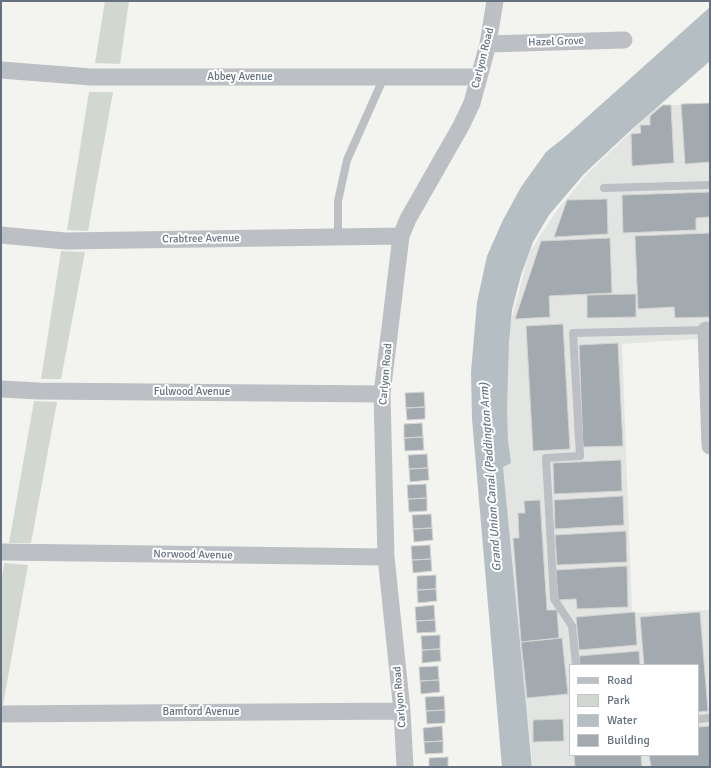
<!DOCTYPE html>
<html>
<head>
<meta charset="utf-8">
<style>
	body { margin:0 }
	#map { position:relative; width:711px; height:768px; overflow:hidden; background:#f3f3ef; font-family:Signika,sans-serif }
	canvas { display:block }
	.frame { position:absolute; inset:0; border:2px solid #65717e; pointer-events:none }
	.legend { position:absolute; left:569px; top:664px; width:130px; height:92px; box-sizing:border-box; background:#fff; border:1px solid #c1c6cb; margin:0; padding:5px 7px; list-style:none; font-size:12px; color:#65717e }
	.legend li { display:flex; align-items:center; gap:8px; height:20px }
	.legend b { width:20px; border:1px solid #c1c6cb }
</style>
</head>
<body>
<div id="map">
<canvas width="711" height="768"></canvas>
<div class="frame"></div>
<ul class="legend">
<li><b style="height:5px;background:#bcbfc3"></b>Road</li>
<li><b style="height:11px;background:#d2d8cf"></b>Park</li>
<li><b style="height:11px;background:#b5bfc3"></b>Water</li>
<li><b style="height:11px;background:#a3aaaf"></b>Building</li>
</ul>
</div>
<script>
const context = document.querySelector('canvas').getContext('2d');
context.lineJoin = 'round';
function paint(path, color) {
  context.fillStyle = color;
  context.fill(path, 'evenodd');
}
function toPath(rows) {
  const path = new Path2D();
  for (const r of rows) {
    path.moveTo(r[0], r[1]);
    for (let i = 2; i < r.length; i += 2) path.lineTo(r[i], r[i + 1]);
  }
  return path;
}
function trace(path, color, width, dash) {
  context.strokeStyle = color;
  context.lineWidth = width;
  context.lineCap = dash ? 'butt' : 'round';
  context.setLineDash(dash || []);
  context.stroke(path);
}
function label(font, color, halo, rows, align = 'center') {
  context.font = font + ' Signika,sans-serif';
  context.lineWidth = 4;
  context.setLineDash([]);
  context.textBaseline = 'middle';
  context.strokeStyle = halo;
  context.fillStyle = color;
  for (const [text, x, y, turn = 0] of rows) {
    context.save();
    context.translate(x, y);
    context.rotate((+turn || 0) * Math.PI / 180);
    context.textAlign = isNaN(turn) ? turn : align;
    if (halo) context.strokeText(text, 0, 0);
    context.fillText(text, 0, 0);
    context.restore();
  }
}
paint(toPath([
	[710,103,710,338,622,344,632,613,710,610,710,767,533,767,496,449,504,347,529,253,557,210,589,172,658,106],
	[570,665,698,665,698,755,570,755]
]), '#e3e5e3');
paint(toPath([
	[105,1,129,1,120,64,95,63],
	[89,92,113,92,88,231,67,230],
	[61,251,85,252,61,379,41,379],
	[34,401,57,402,31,543,9,543],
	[4,563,28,565,3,705,1,705,1,585]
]), '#d2d8cf');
paint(toPath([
	[710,7,710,61,630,131,584,174,549,215,533,242,521,275,512,310,509,342,507,410,508,440,511,463,503,467,532,767,502,767,472,419,471,372,477,302,487,256,503,220,521,187,546,152,566,136]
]), '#b5bfc3');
const building = toPath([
	[710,103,710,162,685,164,681,104,710,103],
	[663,105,671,105,674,163,632,166,631,134,641,133,640,125,650,125,650,116,663,105],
	[710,192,710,217,696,218,696,230,623,233,622,195,710,192],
	[607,199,608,234,554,237,567,200,607,199],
	[710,233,710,317,675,318,674,307,638,309,635,236,710,233],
	[610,238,612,293,549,296,550,317,515,319,541,241,610,238],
	[636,294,636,317,587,318,587,295,636,294],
	[563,324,570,449,533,451,526,326,563,324],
	[618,343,623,446,583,447,579,345,618,343],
	[424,392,425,407,406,408,405,393,424,392],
	[425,407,425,419,407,420,406,408,425,407],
	[422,423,423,437,404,438,404,424,422,423],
	[423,437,424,450,405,451,404,438,423,437],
	[427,454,428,468,409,469,408,455,427,454],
	[621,460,622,491,554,494,553,463,621,460],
	[428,468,429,480,410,482,409,469,428,468],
	[426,484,427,498,408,499,407,485,426,484],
	[623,496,624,525,555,529,554,500,623,496],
	[427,498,427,511,409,512,408,499,427,498],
	[540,500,547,610,557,610,559,638,521,642,513,538,519,538,518,513,525,513,524,501,540,500],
	[431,514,432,528,413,529,412,515,431,514],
	[432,528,433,540,414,542,413,529,432,528],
	[626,531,627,562,557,565,555,535,626,531],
	[430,545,431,559,412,560,411,546,430,545],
	[431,559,432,571,413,573,412,560,431,559],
	[627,566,628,607,577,609,576,599,558,600,556,570,627,566],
	[436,575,436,589,417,590,417,576,436,575],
	[436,589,437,601,418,603,417,590,436,589],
	[434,605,435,620,416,621,415,607,434,605],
	[635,612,637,645,579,650,576,617,635,612],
	[700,612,708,711,698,712,698,665,644,665,640,617,700,612],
	[435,620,436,632,417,633,416,621,435,620],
	[440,635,440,649,422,650,421,636,440,635],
	[562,638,568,694,527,698,521,642,562,638],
	[440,649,441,661,422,663,422,650,440,649],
	[639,651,640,665,580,665,579,656,639,651],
	[438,666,439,680,420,681,419,667,438,666],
	[439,680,440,692,421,694,420,681,439,680],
	[444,696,445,710,426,711,425,697,444,696],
	[445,710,445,723,427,724,426,711,445,710],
	[563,719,564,741,533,742,533,720,563,719],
	[442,726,443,741,424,742,423,728,442,726],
	[710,726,710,767,651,767,649,755,698,755,698,727,710,726],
	[443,741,443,753,425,754,424,742,443,741],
	[574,755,641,755,642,767,575,767,574,755],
	[448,757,448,767,429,767,429,758,448,757]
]);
paint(building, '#a3aaaf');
trace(building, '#d4d4d2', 1);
trace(toPath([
	[604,188,710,185],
	[338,237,338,201,347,160,384,77],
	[576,665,572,626,554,599,546,458,580,456,573,333,706,330],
	[698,719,710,718]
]), '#bcbfc3', 8);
trace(toPath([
	[488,44,624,40],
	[1,70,91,77,479,77],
	[1,235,65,241,401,236],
	[706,330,710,446],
	[1,389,39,391,382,394],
	[1,552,386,557],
	[1,714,402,711],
	[405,767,402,711,386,557,382,394,401,236,408,219,461,126,472,103,488,44,495,1]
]), '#bcbfc3', 17);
label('11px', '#65717e', '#fff', [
	["Hazel Grove",556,42,-2],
	["Carlyon Road",483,58,-76],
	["Abbey Avenue",240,77],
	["Crabtree Avenue",201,239,-1],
	["Carlyon Road",386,374,-85],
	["Fulwood Avenue",192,392],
	["Norwood Avenue",193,555,1],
	["Carlyon Road",400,697,-95],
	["Bamford Avenue",201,712]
]);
label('italic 12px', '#657982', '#fff', [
	["Grand Union Canal (Paddington Arm)",491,477,-94]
]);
</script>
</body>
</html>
